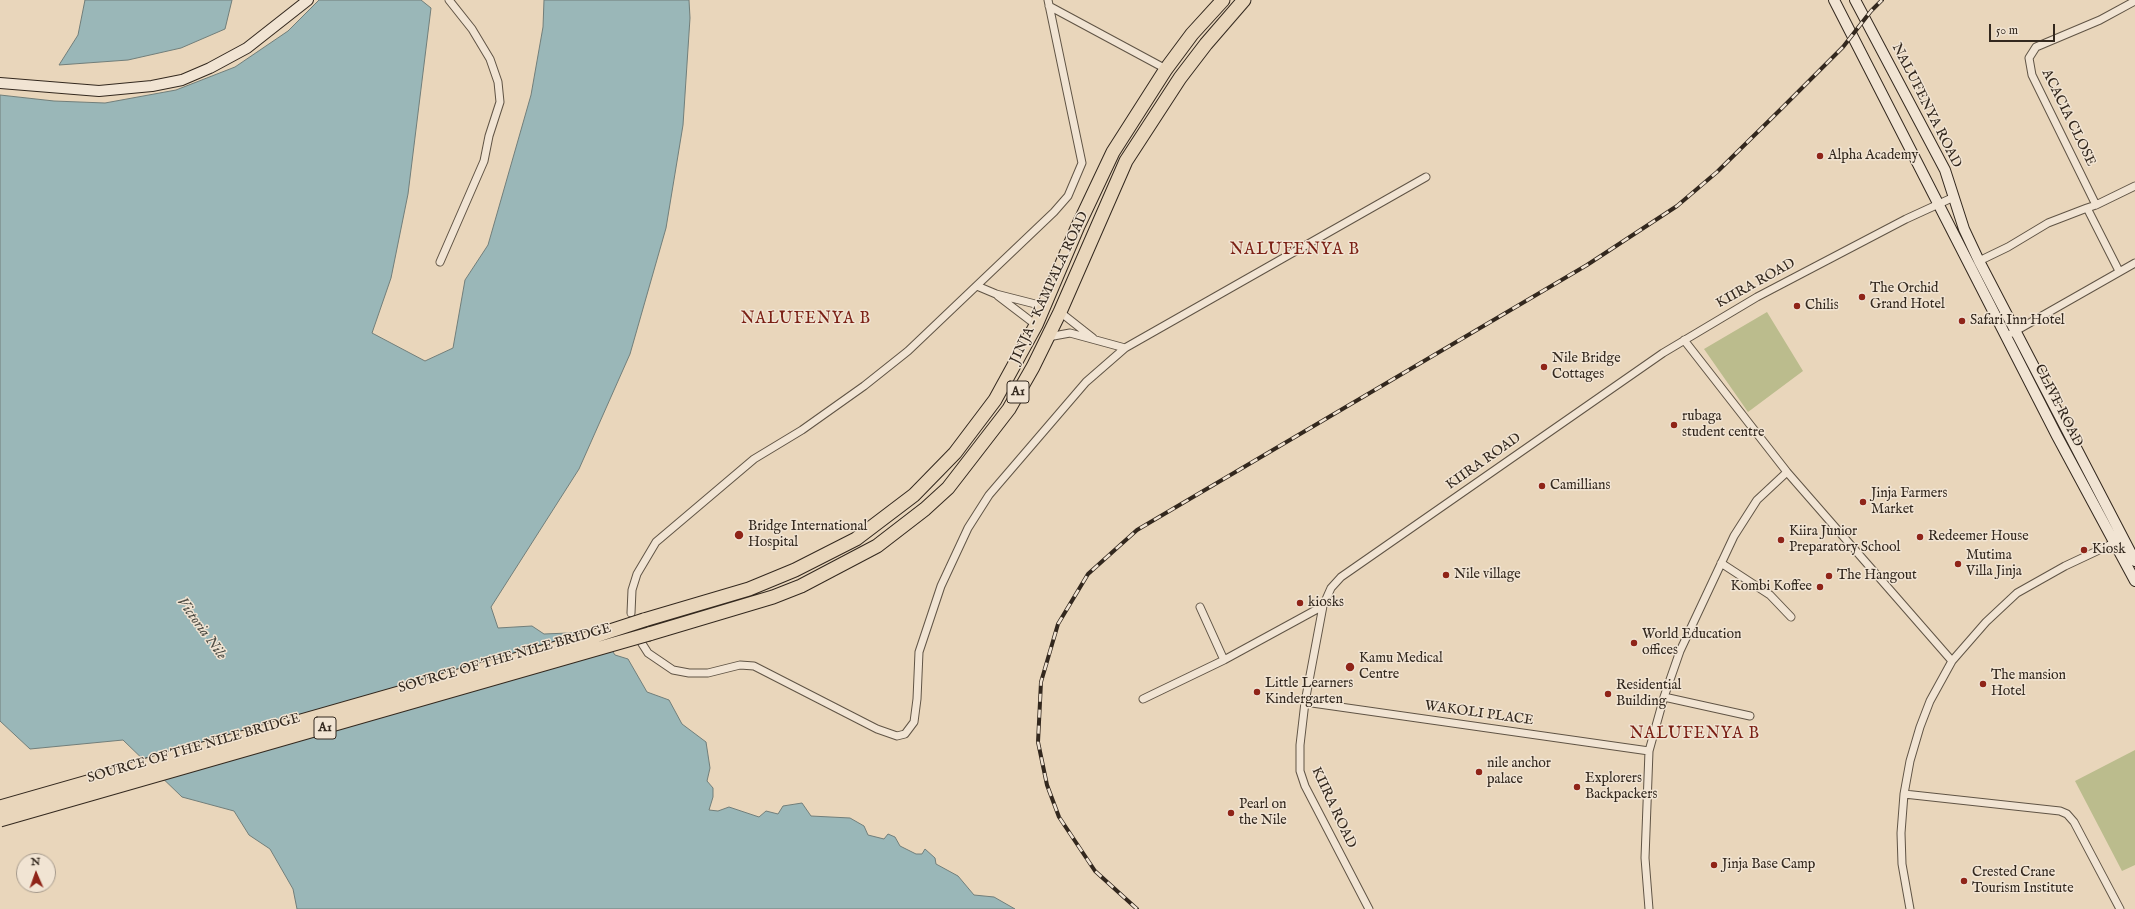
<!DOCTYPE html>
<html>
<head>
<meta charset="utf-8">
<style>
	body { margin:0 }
	#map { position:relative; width:2135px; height:909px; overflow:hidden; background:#e9d6bb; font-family:"IM FELL English",serif }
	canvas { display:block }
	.north { position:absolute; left:16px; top:853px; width:40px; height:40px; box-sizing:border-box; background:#f1e4d3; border:1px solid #a5998b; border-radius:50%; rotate:358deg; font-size:11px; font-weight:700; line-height:16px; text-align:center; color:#33281e }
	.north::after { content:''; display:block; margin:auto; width:14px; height:18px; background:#8f2418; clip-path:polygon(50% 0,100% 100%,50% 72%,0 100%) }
	.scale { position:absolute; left:1989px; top:24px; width:66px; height:18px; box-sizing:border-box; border:2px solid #33281e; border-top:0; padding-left:5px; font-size:12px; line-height:14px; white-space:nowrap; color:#33281e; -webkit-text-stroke:3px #f1e4d3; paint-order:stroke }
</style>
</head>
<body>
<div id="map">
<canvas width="2135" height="909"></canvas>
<div class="north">N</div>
<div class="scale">50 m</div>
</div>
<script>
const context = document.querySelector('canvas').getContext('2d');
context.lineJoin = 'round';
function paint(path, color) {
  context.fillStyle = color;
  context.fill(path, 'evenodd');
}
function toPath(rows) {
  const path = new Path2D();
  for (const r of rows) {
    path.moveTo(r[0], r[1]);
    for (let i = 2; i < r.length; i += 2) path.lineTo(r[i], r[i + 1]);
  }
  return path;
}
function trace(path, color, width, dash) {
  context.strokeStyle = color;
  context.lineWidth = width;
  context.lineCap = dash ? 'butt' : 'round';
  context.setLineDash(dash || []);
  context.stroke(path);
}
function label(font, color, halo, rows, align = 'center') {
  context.font = font + ' "IM FELL English",serif';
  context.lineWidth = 3;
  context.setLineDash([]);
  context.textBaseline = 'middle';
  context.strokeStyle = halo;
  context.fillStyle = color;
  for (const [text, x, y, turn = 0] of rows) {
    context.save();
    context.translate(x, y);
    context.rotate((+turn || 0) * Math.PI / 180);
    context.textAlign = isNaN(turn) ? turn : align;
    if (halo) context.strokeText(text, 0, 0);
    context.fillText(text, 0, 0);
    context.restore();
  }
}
paint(toPath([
	[1767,312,1803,371,1748,412,1704,349],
	[2135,750,2135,865,2122,871,2075,781]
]), '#bbbc8d');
const water = toPath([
	[85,0,232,0,225,29,181,48,128,60,59,65,78,35,85,0],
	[319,0,421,0,431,8,408,194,391,278,372,333,425,361,453,348,465,280,488,245,531,95,543,27,544,0,689,0,690,18,683,125,666,228,630,354,579,469,491,607,498,628,532,626,544,634,593,632,605,640,615,655,628,659,647,692,669,700,682,724,706,742,710,768,707,781,713,788,713,797,709,810,718,811,729,807,759,817,766,811,778,814,783,806,802,803,811,816,850,818,864,826,868,835,884,839,888,834,895,837,900,846,916,854,922,854,925,849,935,858,936,864,958,876,974,895,994,897,1015,909,297,909,293,889,270,849,249,835,234,811,182,797,123,740,30,749,0,721,0,95,54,101,105,103,176,90,235,67,288,31,319,0]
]);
paint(water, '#9ab7b8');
trace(water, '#717e7a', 1);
const street = toPath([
	[1049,6,1166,69],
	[2096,205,2135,186],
	[1979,261,2008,247,2048,223,2087,208],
	[440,262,484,161,489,136,500,102,498,82,490,59,472,29,449,0],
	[2119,271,2087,208,2096,205,2032,75,2029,58,2036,47,2100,20,2135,1],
	[977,286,996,294,1043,306],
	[998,296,1036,325],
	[1060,312,1093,338],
	[2012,333,2135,263],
	[1048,337,1070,333,1125,348],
	[1684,340,1787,472,1952,661],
	[1721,563,1770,595,1791,617],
	[1200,607,1224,660],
	[631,613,632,590,637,574,656,542,754,459,802,430,864,386,908,351,1054,212,1068,196,1082,163,1048,0],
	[641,642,648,653,673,670,689,673,708,673,740,665,754,666,877,729,897,736,905,734,914,722,917,699,919,652,941,586,968,528,989,495,1086,382,1125,348,1426,177],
	[1664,697,1750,716],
	[1143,699,1224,660,1323,606],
	[1305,702,1649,751],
	[1904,794,2060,811,2067,814,2074,822,2120,909],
	[1369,909,1305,786,1300,771,1300,745,1305,702,1323,606,1331,588,1341,577,1663,353,1757,297,1906,219,1954,197],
	[1649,909,1645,858,1649,751,1664,697,1680,651,1734,536,1757,500,1787,472],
	[1910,909,1902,864,1901,833,1904,794,1910,761,1920,727,1930,701,1952,661,1986,622,2017,593,2065,566,2114,543]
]);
const secondary = toPath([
	[1834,0,2057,436,2135,581],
	[1855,0,1945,170,1964,229,1979,261,2135,561],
	[0,83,99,91,152,86,182,80,210,68,247,48,308,0]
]);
const highway = toPath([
	[644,620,749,589,795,570,856,539,914,495,955,453,995,400,1036,325,1078,226,1113,152,1166,69,1192,34,1223,0],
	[649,634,773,597,801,586,877,546,925,509,948,488,1009,409,1033,367,1060,312,1126,161,1180,78,1206,44,1244,0]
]);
trace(street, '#605445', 9);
trace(secondary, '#33281e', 12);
trace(highway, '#33281e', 15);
trace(street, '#f1e4d3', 7);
trace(secondary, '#f1e4d3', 10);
trace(highway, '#e9d6bb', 13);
const rail = toPath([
	[1137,909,1095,871,1059,817,1047,785,1038,742,1041,682,1058,624,1088,574,1137,530,1587,265,1677,206,1717,172,1783,107,1843,47,1871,11,1882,0]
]);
trace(rail, '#33281e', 4);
trace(rail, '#f1e4d3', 2.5, [8]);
const highwayBridge = toPath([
	[0,807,567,645,644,620],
	[0,820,649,634]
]);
trace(highwayBridge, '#33281e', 15, []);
trace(highwayBridge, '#e9d6bb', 13);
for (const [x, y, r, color] of [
	[1820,156,4,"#8f2418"],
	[1862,297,4,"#8f2418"],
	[1797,306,4,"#8f2418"],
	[1962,321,4,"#8f2418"],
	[1544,367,4,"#8f2418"],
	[1674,425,4,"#8f2418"],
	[1542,486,4,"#8f2418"],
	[1863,502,4,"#8f2418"],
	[739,535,5,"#8f2418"],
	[1920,537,4,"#8f2418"],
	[1781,540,4,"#8f2418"],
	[2084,550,4,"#8f2418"],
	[1958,564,4,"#8f2418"],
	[1446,575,4,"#8f2418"],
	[1829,576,4,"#8f2418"],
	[1820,587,4,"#8f2418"],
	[1300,603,4,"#8f2418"],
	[1634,643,4,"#8f2418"],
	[1350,667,5,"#8f2418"],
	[1983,684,4,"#8f2418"],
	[1257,692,4,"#8f2418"],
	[1608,694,4,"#8f2418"],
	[1479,772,4,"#8f2418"],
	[1577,787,4,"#8f2418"],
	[1231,813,4,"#8f2418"],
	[1714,865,4,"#8f2418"],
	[1964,881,4,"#8f2418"]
]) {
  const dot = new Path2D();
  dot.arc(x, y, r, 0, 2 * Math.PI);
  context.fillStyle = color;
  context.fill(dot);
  trace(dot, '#f1e4d3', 1.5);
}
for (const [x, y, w] of [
	[1018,392,22],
	[325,728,22]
]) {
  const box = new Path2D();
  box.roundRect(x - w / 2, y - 11, w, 22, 3);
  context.fillStyle = '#f1e4d3';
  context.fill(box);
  trace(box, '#33281e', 1);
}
label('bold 13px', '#33281e', null, [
	["A1",1018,392],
	["A1",325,728]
]);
label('14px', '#33281e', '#f1e4d3', [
	["NALUFENYA ROAD",1926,106,63],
	["ACACIA CLOSE",2068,118,64],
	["KIIRA ROAD",1756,284,-29],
	["JINJA - KAMPALA ROAD",1050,288,-65],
	["CLIVE ROAD",2058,406,63],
	["KIIRA ROAD",1484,462,-35],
	["SOURCE OF THE NILE BRIDGE",505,659,-16],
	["WAKOLI PLACE",1479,714,8],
	["SOURCE OF THE NILE BRIDGE",194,749,-16],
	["KIIRA ROAD",1333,808,65]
]);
label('14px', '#33281e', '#f1e4d3', [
	["Alpha Academy",1828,156],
	["The Orchid",1870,289],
	["Grand Hotel",1870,305],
	["Chilis",1805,306],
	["Safari Inn Hotel",1970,321],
	["Nile Bridge",1552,359],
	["Cottages",1552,375],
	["rubaga",1682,417],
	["student centre",1682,433],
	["Camillians",1550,486],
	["Jinja Farmers",1871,494],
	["Market",1871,510],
	["Bridge International",748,527],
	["Hospital",748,543],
	["Kiira Junior",1789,532],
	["Preparatory School",1789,548],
	["Redeemer House",1928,537],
	["Kiosk",2092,550],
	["Mutima",1966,556],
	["Villa Jinja",1966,572],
	["Nile village",1454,575],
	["The Hangout",1837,576],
	["Kombi Koffee",1812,587,"right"],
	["kiosks",1308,603],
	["World Education",1642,635],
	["offices",1642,651],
	["Kamu Medical",1359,659],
	["Centre",1359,675],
	["The mansion",1991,676],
	["Hotel",1991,692],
	["Little Learners",1265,684],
	["Kindergarten",1265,700],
	["Residential",1616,686],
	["Building",1616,702],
	["nile anchor",1487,764],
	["palace",1487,780],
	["Explorers",1585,779],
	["Backpackers",1585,795],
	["Pearl on",1239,805],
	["the Nile",1239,821],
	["Jinja Base Camp",1722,865],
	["Crested Crane",1972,873],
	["Tourism Institute",1972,889]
], 'left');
label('italic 15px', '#4d4c44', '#f1e4d3', [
	["Victoria Nile",201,629,54]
]);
context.letterSpacing = '1px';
label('16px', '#7a1f14', '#f1e4d3', [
	["NALUFENYA B",1295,251],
	["NALUFENYA B",806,320],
	["NALUFENYA B",1695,735]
]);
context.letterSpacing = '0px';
</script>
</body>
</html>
